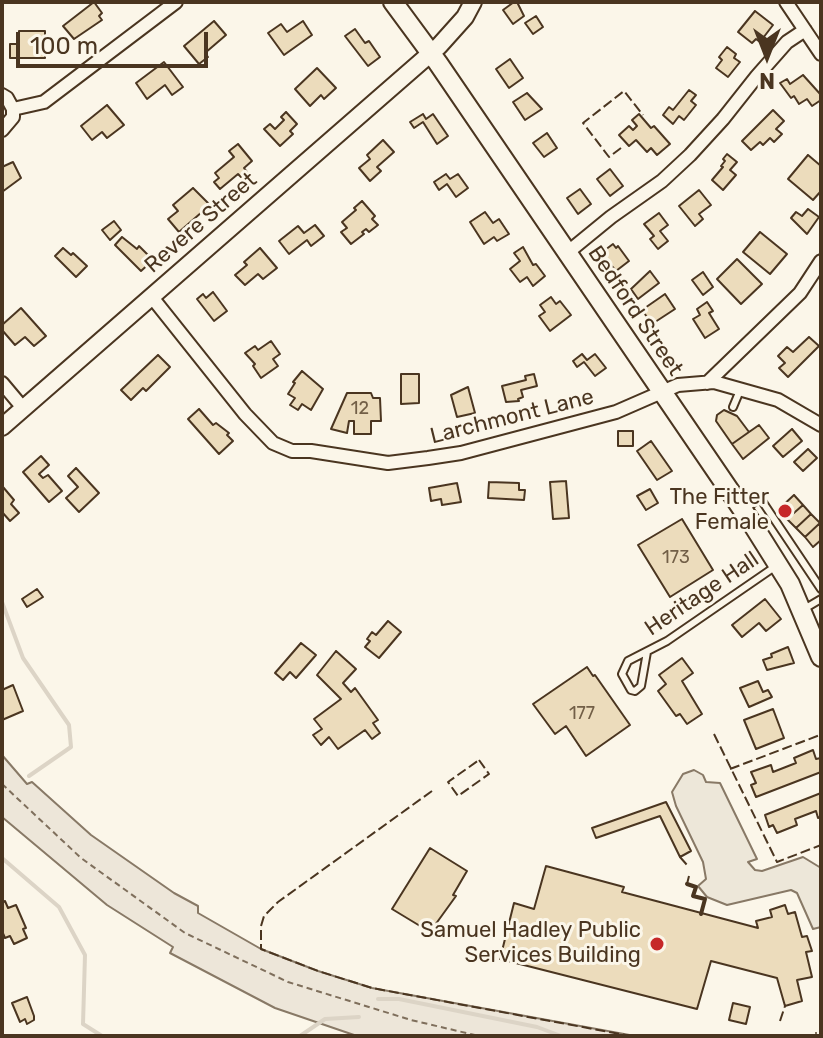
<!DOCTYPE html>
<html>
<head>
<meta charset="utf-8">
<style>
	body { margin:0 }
	#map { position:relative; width:823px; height:1038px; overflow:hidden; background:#fbf6e9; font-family:Rubik,sans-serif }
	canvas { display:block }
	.frame { position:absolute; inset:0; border:4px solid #4a3520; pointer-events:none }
	.north { position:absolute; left:727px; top:16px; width:80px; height:80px; -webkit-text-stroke:6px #fbf6e9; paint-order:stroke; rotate:180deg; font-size:22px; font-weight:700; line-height:32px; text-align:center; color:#4a3520 }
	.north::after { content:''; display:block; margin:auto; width:28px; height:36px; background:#4a3520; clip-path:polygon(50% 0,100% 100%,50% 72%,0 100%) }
	.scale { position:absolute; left:16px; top:32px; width:192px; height:36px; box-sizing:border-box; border:4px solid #4a3520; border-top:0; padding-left:10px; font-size:24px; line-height:28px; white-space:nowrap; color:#4a3520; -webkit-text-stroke:6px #fbf6e9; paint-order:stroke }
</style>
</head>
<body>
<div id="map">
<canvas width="823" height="1038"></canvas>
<div class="frame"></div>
<div class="north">N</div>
<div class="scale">100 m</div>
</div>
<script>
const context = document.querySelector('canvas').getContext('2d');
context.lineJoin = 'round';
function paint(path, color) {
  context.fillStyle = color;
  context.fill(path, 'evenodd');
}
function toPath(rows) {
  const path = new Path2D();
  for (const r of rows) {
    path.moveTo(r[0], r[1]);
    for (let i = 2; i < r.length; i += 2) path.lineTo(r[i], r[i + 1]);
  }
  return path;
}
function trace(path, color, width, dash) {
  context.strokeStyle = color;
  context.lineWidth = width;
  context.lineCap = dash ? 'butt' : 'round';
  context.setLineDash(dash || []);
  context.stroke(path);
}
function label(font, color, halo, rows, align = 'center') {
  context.font = font + ' Rubik,sans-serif';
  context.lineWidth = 6;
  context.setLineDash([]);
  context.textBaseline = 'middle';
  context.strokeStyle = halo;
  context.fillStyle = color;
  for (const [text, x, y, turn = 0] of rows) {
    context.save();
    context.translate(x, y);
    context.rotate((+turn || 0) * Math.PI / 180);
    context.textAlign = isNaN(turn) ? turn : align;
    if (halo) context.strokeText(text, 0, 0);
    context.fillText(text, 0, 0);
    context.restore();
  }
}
const green = toPath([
	[2,755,27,784,32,782,91,835,174,893,198,906,198,913,261,949,318,971,372,988,635,1036,357,1036,275,1008,170,953,173,947,107,905,2,817,2,755]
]);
paint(green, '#ede6d9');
trace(green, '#887966', 2);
const parking = toPath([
	[694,770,703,775,706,782,720,783,757,859,748,862,755,870,762,871,803,857,821,868,821,927,813,929,797,893,791,890,727,905,707,897,698,886,706,879,703,862,676,806,672,792,683,774,694,770]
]);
paint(parking, '#ede7d9');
trace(parking, '#887966', 2);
trace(toPath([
	[2,602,23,658,69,725,71,747,29,776],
	[2,858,59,907,85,955,83,1024,102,1036],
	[378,999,399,999,537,1027,561,1036],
	[300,1036,325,1019,359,1017]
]), '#dcd4c6', 4);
const building = toPath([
	[94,2,102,13,99,16,102,20,74,39,63,26,94,2],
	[514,2,517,2,524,16,513,24,503,10,514,2],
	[755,11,773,25,760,42,756,39,752,43,738,32,755,11],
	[536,16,543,27,533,34,525,23,536,16],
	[214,21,226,35,205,53,208,57,199,64,184,46,214,21],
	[303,21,312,35,284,55,268,33,281,24,287,32,303,21],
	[355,29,365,43,369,41,380,57,368,66,345,36,355,29],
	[19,31,45,31,45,58,10,58,10,44,19,44,19,31],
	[727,47,736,54,734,58,740,62,728,77,716,68,722,60,719,57,727,47],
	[510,59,523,78,509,88,496,69,510,59],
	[164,62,183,87,172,95,165,85,147,99,136,83,164,62],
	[317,68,336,88,324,99,321,95,310,106,295,89,317,68],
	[803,75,821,95,821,100,812,106,807,99,799,104,794,96,791,98,780,83,787,79,790,84,803,75],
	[689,90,696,95,691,101,696,105,684,120,679,116,673,124,663,115,669,107,673,110,689,90],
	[527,93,542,109,525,120,513,102,527,93],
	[107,105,124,125,107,138,102,132,92,140,81,126,107,105],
	[773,110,784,121,776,129,782,134,774,142,770,138,763,145,760,142,751,150,742,141,773,110],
	[286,112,297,124,290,131,293,134,280,146,264,129,270,124,275,129,284,120,281,117,286,112],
	[423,114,426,119,433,114,448,136,437,144,423,122,414,128,410,122,423,114],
	[639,114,651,128,654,126,670,144,657,155,651,148,647,152,636,140,629,146,619,135,629,126,633,130,637,126,632,120,639,114],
	[547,133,557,148,544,157,533,143,547,133],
	[383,140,394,152,377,167,381,171,370,181,359,168,370,159,367,155,383,140],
	[238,144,252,161,244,168,247,172,241,177,238,174,220,189,214,182,219,178,215,173,234,157,229,151,238,144],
	[727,154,737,162,730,170,736,175,723,190,712,180,723,167,721,166,725,161,723,159,727,154],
	[808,155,821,166,821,191,813,200,788,179,808,155],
	[13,162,21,178,2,192,2,167,13,162],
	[610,169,623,186,610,196,597,179,610,169],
	[446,174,450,179,458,174,468,188,456,197,447,184,439,190,434,182,446,174],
	[193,188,210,205,179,232,168,219,178,211,173,205,193,188],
	[580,189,591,204,578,214,567,198,580,189],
	[699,190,711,205,699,214,703,219,695,226,679,206,699,190],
	[362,201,375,216,372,219,378,225,369,232,366,229,362,232,364,234,351,244,341,232,347,228,342,222,356,210,354,208,362,201],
	[808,209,819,217,807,234,791,218,796,212,802,216,808,209],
	[485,212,493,223,499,219,509,234,497,241,494,237,484,244,470,222,485,212],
	[659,213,668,225,660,231,668,241,658,249,650,239,654,236,644,224,659,213],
	[114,221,121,230,110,240,102,230,114,221],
	[315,225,324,236,311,246,307,240,289,254,279,241,298,226,304,233,315,225],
	[760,232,787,254,770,274,743,252,760,232],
	[122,237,137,249,139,246,153,260,141,271,115,245,122,237],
	[613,244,616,248,618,246,629,261,616,271,604,256,608,253,605,250,613,244],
	[523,247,533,265,536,264,545,276,533,286,527,277,520,282,510,269,520,261,514,253,523,247],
	[63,248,71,255,73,253,87,266,76,277,55,256,63,248],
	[260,248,277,268,263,279,258,274,245,285,235,275,247,265,244,262,260,248],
	[737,259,762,284,741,304,717,279,737,259],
	[650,271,659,283,638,299,631,289,650,271],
	[703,272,713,287,703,295,692,280,703,272],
	[213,292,227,311,214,321,197,299,203,294,206,298,213,292],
	[665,294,675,309,652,324,642,310,665,294],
	[551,297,556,304,560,301,571,315,550,331,539,316,545,312,540,305,551,297],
	[707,302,713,311,709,313,719,329,705,338,693,319,700,315,697,309,707,302],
	[21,308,46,336,34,346,25,337,15,345,2,330,2,325,21,308],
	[809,337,819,346,788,377,779,368,785,363,778,356,787,347,793,352,809,337],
	[271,341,280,354,273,359,278,366,261,378,253,366,255,364,245,353,255,346,258,350,271,341],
	[582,354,587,360,595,354,606,368,595,376,584,362,577,367,573,361,582,354],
	[158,355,170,367,146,391,143,388,131,400,121,390,158,355],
	[302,371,323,389,311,410,302,404,298,410,290,405,295,398,288,394,295,383,293,382,302,371],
	[401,374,419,374,419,403,401,404,401,374],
	[534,374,537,386,521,390,523,397,518,399,519,401,506,402,502,386,526,380,525,376,534,374],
	[468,387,475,413,457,417,451,395,468,387],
	[347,393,371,393,373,398,380,398,381,421,371,421,371,434,354,434,354,421,349,421,347,433,331,429,347,393],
	[199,409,213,425,216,423,229,433,227,435,233,441,219,454,188,419,199,409],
	[724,410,737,416,749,432,732,444,716,421,717,415,724,410],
	[759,425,769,438,743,459,732,444,759,425],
	[792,429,802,441,783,457,773,446,792,429],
	[618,431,633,431,633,446,618,446,618,431],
	[651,441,672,471,657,480,637,451,651,441],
	[808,449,817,458,803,471,794,462,808,449],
	[41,456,49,465,39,474,43,478,48,475,62,491,49,502,23,472,41,456],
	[76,468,99,493,79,512,66,498,78,487,68,476,76,468],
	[566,481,569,518,553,519,550,482,566,481],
	[489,482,519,483,519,490,525,490,524,500,488,498,489,482],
	[457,483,461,502,442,505,441,499,431,501,429,488,457,483],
	[3,487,14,500,11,504,19,513,10,521,2,512,3,487],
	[650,489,658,503,646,510,637,496,650,489],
	[794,495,803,505,787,519,779,509,794,495],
	[803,505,811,514,796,528,787,519,803,505],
	[811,514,820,523,805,537,796,528,811,514],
	[682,519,713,570,670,597,638,545,682,519],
	[820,523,821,540,813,547,805,537,820,523],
	[37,589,43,597,27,607,22,599,37,589],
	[765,599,781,619,766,631,759,623,742,637,732,625,765,599],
	[388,621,401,632,379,658,365,647,370,641,367,639,372,632,376,635,388,621],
	[301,643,316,655,296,678,290,672,283,680,275,673,301,643],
	[788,647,794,663,767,670,763,660,772,657,771,654,788,647],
	[336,651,356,669,343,683,351,692,355,688,378,720,373,723,380,733,372,739,365,730,338,749,329,737,321,745,313,735,322,729,314,719,341,699,317,675,336,651],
	[682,658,693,673,682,681,702,714,687,724,680,714,676,716,658,691,666,684,659,675,682,658],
	[587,667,593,676,595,675,630,725,586,756,566,726,555,734,533,704,587,667],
	[758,681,763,692,768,690,772,697,749,707,740,688,758,681],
	[13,685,23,711,2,720,2,690,13,685],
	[773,709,784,738,756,749,744,720,773,709],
	[813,750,816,759,821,758,821,772,756,797,751,785,756,783,751,772,771,765,773,772,796,763,794,758,813,750],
	[821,793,821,817,818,818,816,811,795,819,797,825,777,833,773,825,769,827,765,815,821,793],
	[666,802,691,851,680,857,660,816,596,838,592,828,666,802],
	[430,848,467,871,453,895,456,896,430,932,392,909,430,848],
	[546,866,624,887,622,892,758,928,756,921,772,917,770,910,785,905,788,914,795,912,802,937,807,936,812,951,806,952,812,977,797,980,802,1001,785,1006,777,978,711,961,697,1009,500,959,514,903,534,909,546,866],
	[5,901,8,908,16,905,26,928,23,929,27,938,14,944,10,936,5,938,2,931,2,902,5,901],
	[27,997,34,1016,34,1020,27,1024,25,1019,20,1022,12,1003,27,997],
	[733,1003,750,1007,746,1024,729,1020,733,1003]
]);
paint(building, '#ecdcbc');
trace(building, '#4a3520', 2);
const lane = toPath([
	[733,407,741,388],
	[745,509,760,498,821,589],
	[804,609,821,599],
	[647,652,641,686,635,691,631,690,622,674,628,661,667,641,776,566]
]);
const street = toPath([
	[786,2,821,54],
	[2,95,7,98,13,109,13,117,2,130],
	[13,109,44,102,176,2],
	[567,253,611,217,662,181,690,155,723,119,757,76,787,42,805,30],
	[151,296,245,414,273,443,292,451,311,451,388,463,428,458,461,453,616,412,678,385,714,382,778,400,821,425],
	[2,383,23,408],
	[707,383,800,293,821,261]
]);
const secondary = toPath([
	[2,427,439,46,465,17,473,2]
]);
const primary = toPath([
	[393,2,438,63,753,525,790,584,821,657]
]);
trace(lane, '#4a3520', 10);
trace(street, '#4a3520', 16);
trace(secondary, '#4a3520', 20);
trace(primary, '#4a3520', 22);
trace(toPath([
	[2,784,81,858,185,933,288,982,411,1020,479,1036],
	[816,1032,816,1036]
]), '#7f6f5c', 2, [6, 4]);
trace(lane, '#fbf6e9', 6);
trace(street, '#fbf6e9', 12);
trace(secondary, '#fbf6e9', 16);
trace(primary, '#fbf6e9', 18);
trace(toPath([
	[621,148,609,157,583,123,624,91,643,115],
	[714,734,777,862,821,845],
	[479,760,489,774,458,796,448,782,479,760],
	[730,769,820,735],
	[432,791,278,902,264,916,261,926,261,949,318,971,372,988,631,1036],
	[680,857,687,865],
	[687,884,689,876],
	[780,1021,785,1006]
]), '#4a3520', 2, [10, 4]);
trace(toPath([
	[687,884,696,887,693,896,705,899,701,914]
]), '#4a3520', 4);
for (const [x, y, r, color] of [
	[785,511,8,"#c62828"],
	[657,944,8,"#c62828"]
]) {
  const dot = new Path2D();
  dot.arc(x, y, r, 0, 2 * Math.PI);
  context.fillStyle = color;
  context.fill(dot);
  trace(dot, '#fbf6e9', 3);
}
label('18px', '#725f47', null, [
	["12",360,409],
	["173",676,558],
	["177",582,714]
]);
label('22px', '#4a3520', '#fbf6e9', [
	["Revere Street",201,223,-41],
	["Bedford Street",635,311,56],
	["Larchmont Lane",512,417,-14],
	["Heritage Hall",702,594,-34]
]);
label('22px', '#4a3520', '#fbf6e9', [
	["The Fitter",769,498],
	["Female",769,523],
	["Samuel Hadley Public",641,931],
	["Services Building",641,956]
], 'right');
</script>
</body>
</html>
